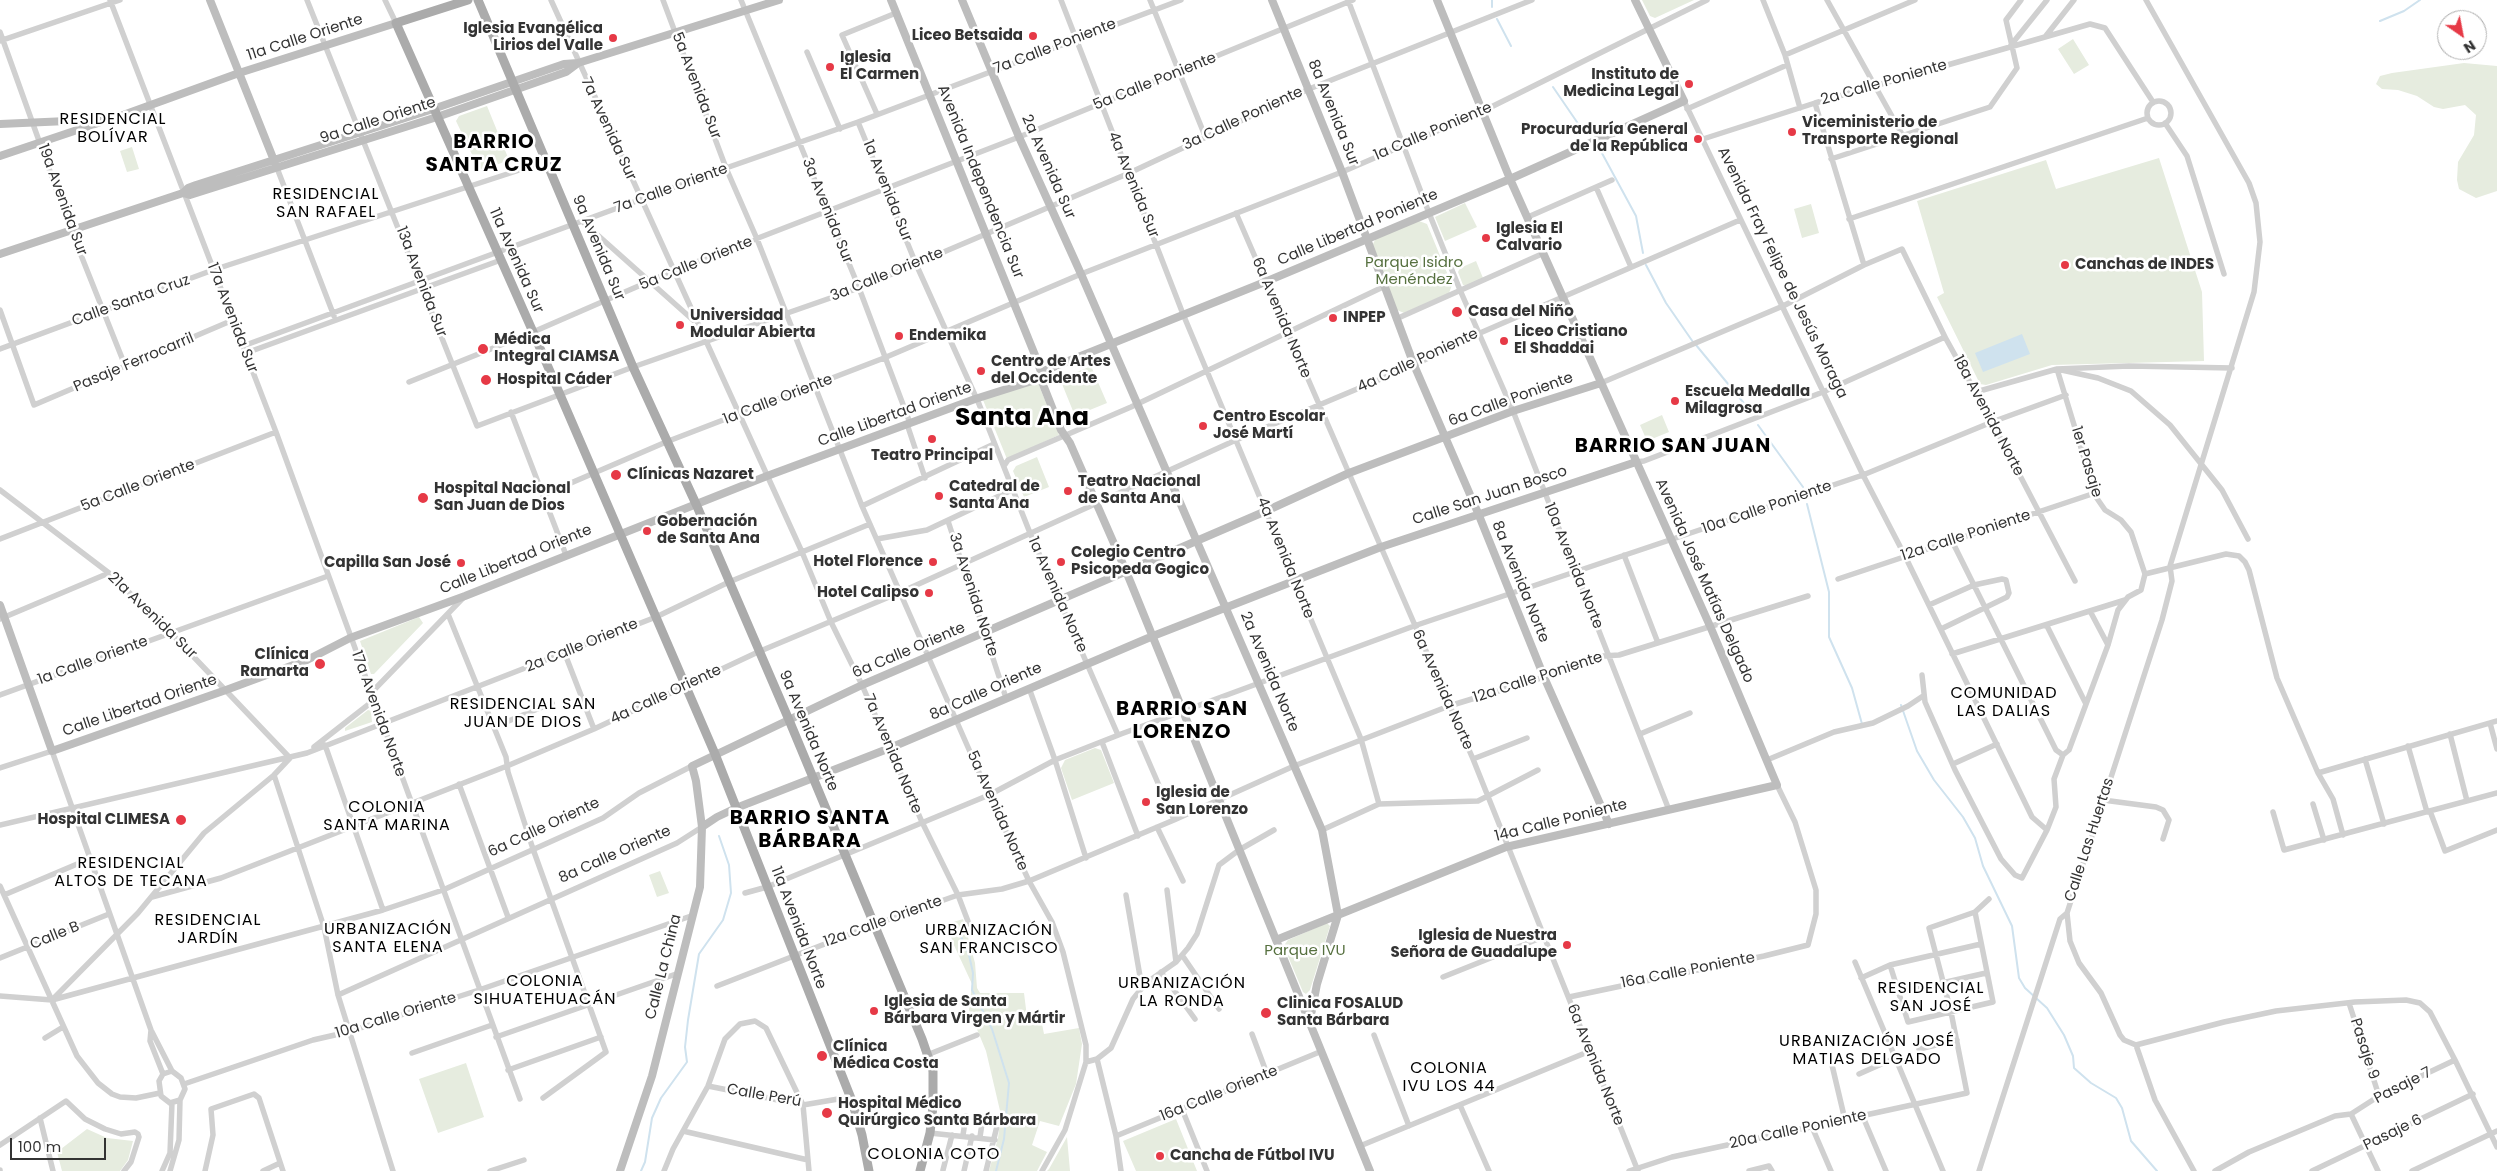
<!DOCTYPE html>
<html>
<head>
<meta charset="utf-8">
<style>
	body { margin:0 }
	#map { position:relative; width:2497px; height:1171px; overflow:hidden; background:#fff; font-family:Poppins,sans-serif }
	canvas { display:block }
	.north { position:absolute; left:2437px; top:10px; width:50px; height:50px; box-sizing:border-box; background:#fff; border:1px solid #adadad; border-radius:50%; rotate:147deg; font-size:14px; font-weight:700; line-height:20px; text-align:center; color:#333 }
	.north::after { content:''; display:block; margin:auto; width:18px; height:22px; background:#e63946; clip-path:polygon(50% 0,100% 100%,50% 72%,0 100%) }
	.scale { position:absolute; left:10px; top:1138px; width:96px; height:22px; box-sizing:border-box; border:2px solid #333; border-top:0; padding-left:6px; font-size:15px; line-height:18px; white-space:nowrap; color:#333; -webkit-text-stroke:4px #fff; paint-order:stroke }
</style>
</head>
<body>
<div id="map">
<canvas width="2497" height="1171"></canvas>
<div class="north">N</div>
<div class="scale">100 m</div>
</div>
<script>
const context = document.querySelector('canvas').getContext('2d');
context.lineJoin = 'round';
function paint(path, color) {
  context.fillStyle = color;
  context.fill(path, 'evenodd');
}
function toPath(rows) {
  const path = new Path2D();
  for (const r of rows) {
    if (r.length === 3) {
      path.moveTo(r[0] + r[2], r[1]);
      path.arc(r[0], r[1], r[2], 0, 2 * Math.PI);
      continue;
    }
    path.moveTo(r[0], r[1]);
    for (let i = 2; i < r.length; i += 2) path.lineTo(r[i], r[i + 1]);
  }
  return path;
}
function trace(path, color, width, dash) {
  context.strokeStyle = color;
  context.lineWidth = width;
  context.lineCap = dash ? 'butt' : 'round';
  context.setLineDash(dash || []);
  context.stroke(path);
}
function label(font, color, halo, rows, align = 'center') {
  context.font = font + ' Poppins,sans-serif';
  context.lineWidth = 5;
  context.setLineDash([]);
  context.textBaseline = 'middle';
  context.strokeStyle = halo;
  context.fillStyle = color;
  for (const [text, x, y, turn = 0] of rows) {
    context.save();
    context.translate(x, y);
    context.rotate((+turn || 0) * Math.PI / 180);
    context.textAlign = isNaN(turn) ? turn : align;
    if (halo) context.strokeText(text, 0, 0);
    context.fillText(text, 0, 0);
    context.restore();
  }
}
paint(toPath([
	[1642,0,1694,0,1655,18,1650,16],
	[2073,39,2089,65,2074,74,2058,49],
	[2464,63,2497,66,2497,191,2476,198,2459,189,2457,180,2458,162,2474,135,2476,115,2465,105,2443,109,2434,107,2417,96,2398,90,2382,89,2376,84,2380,76,2392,73],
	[487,106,509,160,483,170,478,167,456,121,459,116],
	[132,147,139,169,127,172,120,151],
	[2159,158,2202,292,2204,361,2052,365,1986,385,1980,384,1937,297,1944,293,1917,201,2046,160,2056,189],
	[1465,203,1477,227,1445,241,1435,217],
	[1811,204,1819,233,1802,238,1794,209],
	[1419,221,1427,224,1452,285,1449,293,1404,313,1397,310,1372,246,1376,238],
	[1476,261,1483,278,1466,286,1463,285,1458,272,1460,268],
	[1091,366,1107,403,1075,416,1060,379],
	[1036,382,1038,383,1059,435,1007,459,983,400],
	[1662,415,1669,432,1647,441,1640,425],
	[1037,457,1049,487,1024,497,1013,471,1016,466],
	[419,617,423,623,374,674,371,674,360,641],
	[368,710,371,711,372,722,345,731,345,728],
	[1095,748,1101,750,1114,783,1072,800,1061,768,1065,760],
	[660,871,669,893,657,897,649,875],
	[963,919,975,963,977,988,980,993,1024,993,1027,1017,1040,1014,1044,1034,1079,1028,1082,1044,1076,1084,1059,1126,1040,1121,1032,1145,1047,1152,1037,1171,989,1171,998,1138,1001,1115,986,1051,969,1010,972,984,953,943,947,924],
	[1327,923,1330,926,1310,990,1306,994,1303,992,1285,949,1285,944,1288,940],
	[466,1063,484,1117,438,1133,419,1079],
	[1176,1119,1197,1171,1136,1171,1123,1141],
	[87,1129,107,1138,133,1141,128,1160,120,1171,62,1171,57,1152],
	[1067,1137,1070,1171,1047,1171,1049,1169]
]), '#e6ecdf');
paint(toPath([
	[2022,334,2030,354,1983,372,1975,353]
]), '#cfe2ee');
trace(toPath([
	[1492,0,1492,7],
	[1497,19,1511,46],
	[2380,21,2404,11,2420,0],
	[1553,87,1579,125,1588,134],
	[1597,144,1636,216,1643,253],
	[1646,265,1666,303,1693,342],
	[1696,345,1752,413],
	[1758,425,1803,487],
	[1807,504,1829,592,1829,637,1852,688,1862,724],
	[1901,705,1917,751,1934,780,1963,817,1975,838,1983,866,2012,926,2019,978,2025,988,2047,1008,2064,1035,2073,1056,2074,1068,2091,1083,2116,1098,2122,1108,2131,1141,2157,1171],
	[959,932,969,955,973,973,972,990,992,1029,1009,1083,1004,1139,996,1171],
	[641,1171,645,1162,652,1118,661,1098,687,1062,685,1047,688,1020,699,954,723,920,731,893,729,865,719,836]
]), '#cfe2ee', 2);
trace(toPath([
	[110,0,276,432,520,1099],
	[307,0,477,426,633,367,859,288,1127,174,1309,89,1532,0],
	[385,0,396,23],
	[551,0,802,552,831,622,862,685,922,822,958,895,969,924],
	[663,0,726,168,757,239,862,506,989,795,1029,881,1052,922,1063,952,1086,1045,1086,1062,1065,1130,1042,1171],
	[741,0,859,288,910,423],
	[1061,0,1183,314,1361,739,1379,804],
	[1150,0,1205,136],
	[1348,0,1429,213,1460,290,1513,411,1669,810],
	[1763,0,1785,55,1800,108],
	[1827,0,1903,136],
	[2146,0,2249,183,2256,203,2260,242,2254,292,2170,566,2172,581,2162,620,2067,913,2070,941,2079,963,2101,993,2120,1035,2124,1040,2136,1045,2224,1022,2276,1011,2355,1002,2406,1000,2420,1003,2430,1012,2455,1060,2497,1147],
	[0,32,71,230,126,368],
	[2045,37,2090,24,2105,28,2153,102],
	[0,41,120,0],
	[2011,45,2047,0],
	[807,52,840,129],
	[1785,55,1915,0],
	[2159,113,12],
	[1684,101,1863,475,1905,556,2032,817,2047,830,2022,878,2015,875,2001,859,1955,770,1925,702,1922,675],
	[1815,103,1864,265],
	[1687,109,1787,65],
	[877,114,842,35,896,13],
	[858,122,916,264,979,404,1030,533,1118,735],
	[2165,123,2187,156,2224,274],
	[1703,139,1815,103,2045,37,2074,0],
	[1831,159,1990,107,2017,68,2006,20,2021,0],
	[277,168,334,316],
	[1596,187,1631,267],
	[1236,213,1473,759,1638,1171],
	[1528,217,1612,180],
	[1849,219,2148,118],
	[583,222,693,320],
	[0,310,34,405,233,320],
	[1396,319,1544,253],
	[243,346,726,168,858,122,1181,0],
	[0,349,213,270,547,161],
	[246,353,501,260],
	[2057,369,2096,497,2105,510,2121,520,2131,532,2145,574,2226,554,2239,556,2245,562,2249,570,2277,678,2318,773,2333,799,2343,835],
	[2057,369,2098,378,2131,391,2170,425,2222,490,2248,539],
	[409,382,533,332,673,271,1019,137,1353,0],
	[1601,383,1783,306,1864,265,1902,249,1945,337,1992,422,2075,581],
	[1976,392,2057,369,2129,366,2232,368],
	[511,412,566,555],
	[907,424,925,478],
	[1636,462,1644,461,1823,392,1945,337],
	[1004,466,1008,460,1131,407,1383,287],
	[0,490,109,573,170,632,290,758],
	[543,495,666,442,884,358,1081,274,1342,172,1481,112,1707,0],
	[862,506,994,444],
	[948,521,1006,698],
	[0,539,276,432],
	[877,539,927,530,1014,489],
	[1952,541,2056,750,2063,755,2069,750,2108,645,2118,610,2128,597,2141,590,2145,574],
	[1624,555,1658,643],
	[1838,579,2095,493],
	[1929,605,1974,585,2002,579,2006,580,2009,593,2007,597,1941,629],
	[2090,611,2108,645],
	[448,614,506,757,508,772,533,849,606,1052,543,1098],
	[0,619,109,573],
	[2047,626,2086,704],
	[565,654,594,729],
	[1952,654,2125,600],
	[1029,688,1055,760,1086,858],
	[371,693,464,597],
	[0,695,328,576],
	[2490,723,2497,749],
	[494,727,552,703],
	[1135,730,1174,820],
	[1640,734,1690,713],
	[2450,734,2467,801],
	[1102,742,1138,836],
	[325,745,383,910],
	[2408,746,2427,812],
	[314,747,373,701],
	[1473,759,1527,738],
	[2365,759,2384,824],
	[1767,760,1834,732,1873,723,1908,706,1923,696],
	[1953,764,1997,744],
	[0,768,52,751,151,1030,172,1071],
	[2318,773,2497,721],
	[274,775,324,927,338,995,393,1171],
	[459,784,508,917],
	[2103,800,2156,807,2163,810,2169,820,2163,839],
	[2313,804,2324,840],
	[2430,811,2445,851,2497,830],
	[2273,812,2284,850,2497,793],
	[0,825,307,753,656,617,729,582,870,524],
	[1157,827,1183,881],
	[1322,830,1379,804,1478,801,1538,770],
	[2047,830,2056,807,2054,779,2063,755],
	[0,886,77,1056,98,1083,112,1094,120,1097,136,1098,160,1093],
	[1167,890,1176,962],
	[745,893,767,887,989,795,1055,760,1121,734,1414,626,1863,475,1992,422,2066,395],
	[4,895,89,859],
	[1126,895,1142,988],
	[152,897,221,878,507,766,594,729,758,652,901,592,1236,440,1414,365,1480,333,1740,220],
	[1182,955,1219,1009],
	[0,958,109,914],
	[1855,962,1943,1171],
	[1890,965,1908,1022,1993,1002,1975,912],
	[1161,972,1195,1019],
	[1443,977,1543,937],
	[1861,978,1890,965,1981,944],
	[717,986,876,924,958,895,1002,889,1029,881,1174,820,1294,766,1449,706,1544,677,1603,656,1619,655,1808,596],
	[1898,993,1986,973],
	[338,995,677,843,702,827],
	[0,996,52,1000,383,910,443,890,581,828,603,818,639,793,692,766],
	[1569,997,1764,956,1808,945,1816,914,1816,890,1795,822,1777,785],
	[53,999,138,913,204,833,274,775,290,758],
	[2349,1003,2379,1096],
	[151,1030,150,1041,163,1074],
	[1252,1034,1267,1074],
	[1374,1035,1409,1126],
	[496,1037,676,974],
	[45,1038,63,1027],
	[2136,1045,2155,1100,2194,1171],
	[1919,1049,1957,1040],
	[412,1053,492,1025],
	[927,1055,977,1035],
	[1097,1059,1116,1136,1121,1171],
	[1086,1062,1097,1059,1111,1048,1133,999,1146,983,1176,962,1188,948,1197,934,1219,865,1239,850,1274,830],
	[1832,1065,1845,1120],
	[508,1070,601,1037],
	[172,1071,181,1078,185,1089,180,1100,170,1103,161,1096,159,1081,163,1074,172,1071],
	[1859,1074,1895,1058],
	[184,1084,313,1040,348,1032,479,990,691,916],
	[708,1086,803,1105,850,1097],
	[1460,1105,1489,1171],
	[1182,1109,1207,1171],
	[2351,1114,2378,1171],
	[1863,1117,1886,1171],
	[40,1118,53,1171],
	[1812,1127,1831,1171],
	[683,1131,808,1160],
	[930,1133,995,1140],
	[963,1135,966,1116],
	[1116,1136,1322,1051],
	[980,1137,983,1117],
	[0,1145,66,1101,85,1119,105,1129,121,1134,135,1132,138,1134,139,1137,131,1162,124,1171],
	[1360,1146,1590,1051],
	[0,1170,0,1171],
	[943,1170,952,1135],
	[162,1171,170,1153,172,1103],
	[170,1171,179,1140,180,1100],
	[205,1171,213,1135,211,1109,254,1094,259,1098,283,1171],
	[263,1171,280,1163],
	[490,1171,524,1160],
	[664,1171,673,1149,708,1086,725,1039,740,1024,755,1021,766,1028,803,1105,809,1171],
	[964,1171,972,1136],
	[986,1171,999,1118],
	[1629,1171,1672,1157,1967,1093,1951,1012,1929,928,1975,912,1989,899],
	[1749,1171,1769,1166,1772,1171],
	[1979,1171,2060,919,2067,913],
	[2215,1171,2249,1152,2335,1116,2351,1114,2379,1096,2455,1060],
	[2312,1171,2473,1094],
	[2412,1171,2497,1131]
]), '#d0d0d0', 5.5);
trace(toPath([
	[210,0,275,163],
	[891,0,1037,360,1042,375,1042,382,1061,430,1070,443,1126,571,1370,1171],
	[962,0,1019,137,1081,274,1322,830,1338,915,1317,984,1310,1020],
	[1272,0,1342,172,1414,365,1478,513,1544,677,1609,824],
	[0,124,112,119,239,73,396,23],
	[0,156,98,123],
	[183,193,190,195,437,117,566,72,578,63],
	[0,254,183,193,188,188,196,185,433,109,564,64,578,63,779,0],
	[0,605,52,751,226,690,307,660,350,638,465,596,767,476,975,399,1035,380,1046,370,1265,282,1510,179,1684,101,1635,0],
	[702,827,717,817,736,808,890,748,1153,636,1381,547,1636,462],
	[1276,940,1506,847,1777,785,1710,626,1510,179,1437,0],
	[620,1171,652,1076,700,887,702,827,696,781,692,766,862,685,1266,511,1349,473,1513,411,1601,383]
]), '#bdbdbd', 8);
trace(toPath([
	[468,0,396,23,533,332,715,754,852,1101,862,1135,869,1171],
	[478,0,633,367,696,504,789,720,922,1039,933,1071,933,1106,930,1133,920,1171]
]), '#ababab', 9);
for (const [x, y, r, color] of [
	[1033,36,5,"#e63946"],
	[613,38,5,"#e63946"],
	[830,67,5,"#e63946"],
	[1689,84,5,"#e63946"],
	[1792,132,5,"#e63946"],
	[1698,139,5,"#e63946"],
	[1486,238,5,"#e63946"],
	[2065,265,5,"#e63946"],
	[1457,312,6,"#e63946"],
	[1333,318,5,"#e63946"],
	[680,325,5,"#e63946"],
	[899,336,5,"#e63946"],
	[1504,341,5,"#e63946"],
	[483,349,6,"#e63946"],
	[981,371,5,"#e63946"],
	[486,380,6,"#e63946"],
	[1675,401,5,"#e63946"],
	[1203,426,5,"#e63946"],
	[932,439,5,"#e63946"],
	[616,475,6,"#e63946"],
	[1068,491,5,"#e63946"],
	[939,496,5,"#e63946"],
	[423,498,6,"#e63946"],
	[647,531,5,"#e63946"],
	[933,562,5,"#e63946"],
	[1061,562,5,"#e63946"],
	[461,563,5,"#e63946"],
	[929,593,5,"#e63946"],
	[320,664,6,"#e63946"],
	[1146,802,5,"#e63946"],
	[181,820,6,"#e63946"],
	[1567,945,5,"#e63946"],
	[874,1011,5,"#e63946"],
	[1266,1013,6,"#e63946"],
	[822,1056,6,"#e63946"],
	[827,1113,6,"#e63946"],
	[1160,1156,5,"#e63946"]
]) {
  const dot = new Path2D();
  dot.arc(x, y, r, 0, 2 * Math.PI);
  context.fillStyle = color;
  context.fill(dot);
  trace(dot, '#fff', 2);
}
label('bold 15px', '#333', '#fff', [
	["Iglesia Evangélica",603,29,"right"],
	["Lirios del Valle",603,46,"right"],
	["Liceo Betsaida",1023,36,"right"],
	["Iglesia",840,58],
	["El Carmen",840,75],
	["Instituto de",1679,75,"right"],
	["Medicina Legal",1679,92,"right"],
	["Viceministerio de",1802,123],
	["Transporte Regional",1802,140],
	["Procuraduría General",1688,130,"right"],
	["de la República",1688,147,"right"],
	["Iglesia El",1496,229],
	["Calvario",1496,246],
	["Canchas de INDES",2075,265],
	["Casa del Niño",1468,312],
	["Universidad",690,316],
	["Modular Abierta",690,333],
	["INPEP",1343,318],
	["Liceo Cristiano",1514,332],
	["El Shaddai",1514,349],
	["Endemika",909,336],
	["Médica",494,340],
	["Integral CIAMSA",494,357],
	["Centro de Artes",991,362],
	["del Occidente",991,379],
	["Hospital Cáder",497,380],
	["Escuela Medalla",1685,392],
	["Milagrosa",1685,409],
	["Centro Escolar",1213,417],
	["José Martí",1213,434],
	["Teatro Principal",932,456,"center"],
	["Clínicas Nazaret",627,475],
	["Teatro Nacional",1078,482],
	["de Santa Ana",1078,499],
	["Catedral de",949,487],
	["Santa Ana",949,504],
	["Hospital Nacional",434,489],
	["San Juan de Dios",434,506],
	["Gobernación",657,522],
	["de Santa Ana",657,539],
	["Colegio Centro",1071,553],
	["Psicopeda Gogico",1071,570],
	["Hotel Florence",923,562,"right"],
	["Capilla San José",451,563,"right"],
	["Hotel Calipso",919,593,"right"],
	["Clínica",309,655,"right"],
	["Ramarta",309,672,"right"],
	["Iglesia de",1156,793],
	["San Lorenzo",1156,810],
	["Hospital CLIMESA",170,820,"right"],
	["Iglesia de Nuestra",1557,936,"right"],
	["Señora de Guadalupe",1557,953,"right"],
	["Iglesia de Santa",884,1002],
	["Bárbara Virgen y Mártir",884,1019],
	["Clinica FOSALUD",1277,1004],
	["Santa Bárbara",1277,1021],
	["Clínica",833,1047],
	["Médica Costa",833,1064],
	["Hospital Médico",838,1104],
	["Quirúrgico Santa Bárbara",838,1121],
	["Cancha de Fútbol IVU",1170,1156]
], 'left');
label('15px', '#333', '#fff', [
	["11a Calle Oriente",305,38,-18],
	["7a Calle Poniente",1055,47,-21],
	["5a Calle Poniente",1155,82,-22],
	["2a Calle Poniente",1884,83,-16],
	["5a Avenida Sur",696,86,69],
	["8a Avenida Sur",1333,113,68],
	["3a Calle Poniente",1243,119,-25],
	["9a Calle Oriente",378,121,-18],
	["7a Avenida Sur",608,129,65],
	["1a Calle Poniente",1433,132,-23],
	["2a Avenida Sur",1048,167,66],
	["Avenida Independencia Sur",980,182,68],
	["4a Avenida Sur",1133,185,68],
	["7a Calle Oriente",671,189,-20],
	["1a Avenida Sur",887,191,68],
	["19a Avenida Sur",62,200,70],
	["3a Avenida Sur",827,211,68],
	["Calle Libertad Poniente",1358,228,-23],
	["9a Avenida Sur",598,248,67],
	["11a Avenida Sur",516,261,66],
	["5a Calle Oriente",696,264,-22],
	["Avenida Fray Felipe de Jesús Moraga",1782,273,64],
	["3a Calle Oriente",887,275,-22],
	["13a Avenida Sur",421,282,69],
	["Calle Santa Cruz",131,301,-20],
	["17a Avenida Sur",232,318,69],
	["6a Avenida Norte",1281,318,67],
	["4a Calle Poniente",1418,361,-25],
	["Pasaje Ferrocarril",134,363,-23],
	["1a Calle Oriente",778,400,-21],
	["6a Calle Poniente",1511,400,-20],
	["Calle Libertad Oriente",895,415,-20],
	["18a Avenida Norte",1988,416,62],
	["1er Pasaje",2086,462,73],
	["5a Calle Oriente",138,486,-21],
	["Calle San Juan Bosco",1490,496,-18],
	["10a Calle Poniente",1767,508,-19],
	["12a Calle Poniente",1966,536,-18],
	["4a Avenida Norte",1285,558,68],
	["Calle Libertad Oriente",516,560,-22],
	["10a Avenida Norte",1573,566,68],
	["Avenida José Matías Delgado",1704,581,66],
	["8a Avenida Norte",1520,582,68],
	["3a Avenida Norte",973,595,72],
	["1a Avenida Norte",1057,595,66],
	["21a Avenida Sur",152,616,44],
	["2a Calle Oriente",582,646,-22],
	["6a Calle Oriente",909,651,-23],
	["1a Calle Oriente",93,661,-20],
	["2a Avenida Norte",1269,672,67],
	["12a Calle Poniente",1538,678,-18],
	["6a Avenida Norte",1442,690,66],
	["8a Calle Oriente",986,692,-24],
	["4a Calle Oriente",666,695,-25],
	["Calle Libertad Oriente",140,706,-19],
	["17a Avenida Norte",378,714,70],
	["9a Avenida Norte",808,731,67],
	["7a Avenida Norte",892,754,67],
	["5a Avenida Norte",997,811,66],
	["14a Calle Poniente",1561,821,-14],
	["6a Calle Oriente",544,828,-25],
	["Calle Las Huertas",2090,840,-72],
	["8a Calle Oriente",615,855,-24],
	["12a Calle Oriente",883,922,-20],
	["11a Avenida Norte",798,928,69],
	["Calle B",55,936,-22],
	["Calle La China",664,967,-76],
	["16a Calle Poniente",1688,971,-11],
	["10a Calle Oriente",396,1016,-17],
	["Pasaje 9",2364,1049,72],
	["6a Avenida Norte",1595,1065,68],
	["Pasaje 7",2403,1086,-27],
	["16a Calle Oriente",1219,1094,-22],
	["Calle Perú",764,1096,10],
	["20a Calle Poniente",1798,1130,-12],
	["Pasaje 6",2393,1133,-26]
]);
label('15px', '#56703f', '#fff', [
	["Parque Isidro",1414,263],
	["Menéndez",1414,280],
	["Parque IVU",1305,951]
]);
context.letterSpacing = '1px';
label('16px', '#000', '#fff', [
	["RESIDENCIAL",113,120],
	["BOLÍVAR",113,138],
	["RESIDENCIAL",326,195],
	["SAN RAFAEL",326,213],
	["COMUNIDAD",2004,694],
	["LAS DALIAS",2004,712],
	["RESIDENCIAL SAN",523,705],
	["JUAN DE DIOS",523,723],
	["COLONIA",387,808],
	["SANTA MARINA",387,826],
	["RESIDENCIAL",131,864],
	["ALTOS DE TECANA",131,882],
	["RESIDENCIAL",208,921],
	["JARDÍN",208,939],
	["URBANIZACIÓN",388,930],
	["SANTA ELENA",388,948],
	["URBANIZACIÓN",989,931],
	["SAN FRANCISCO",989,949],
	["COLONIA",545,982],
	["SIHUATEHUACÁN",545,1000],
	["URBANIZACIÓN",1182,984],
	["LA RONDA",1182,1002],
	["RESIDENCIAL",1931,989],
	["SAN JOSÉ",1931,1007],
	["URBANIZACIÓN JOSÉ",1867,1042],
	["MATIAS DELGADO",1867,1060],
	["COLONIA",1449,1069],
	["IVU LOS 44",1449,1087],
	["COLONIA COTO",934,1155]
]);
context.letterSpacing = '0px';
context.letterSpacing = '1px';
label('bold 20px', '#000', '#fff', [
	["BARRIO",494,143],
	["SANTA CRUZ",494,166],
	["BARRIO SAN JUAN",1673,447],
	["BARRIO SAN",1182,710],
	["LORENZO",1182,733],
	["BARRIO SANTA",810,819],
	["BÁRBARA",810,842]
]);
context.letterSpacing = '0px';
label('bold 25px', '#000', '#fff', [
	["Santa Ana",1022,419]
]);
</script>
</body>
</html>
